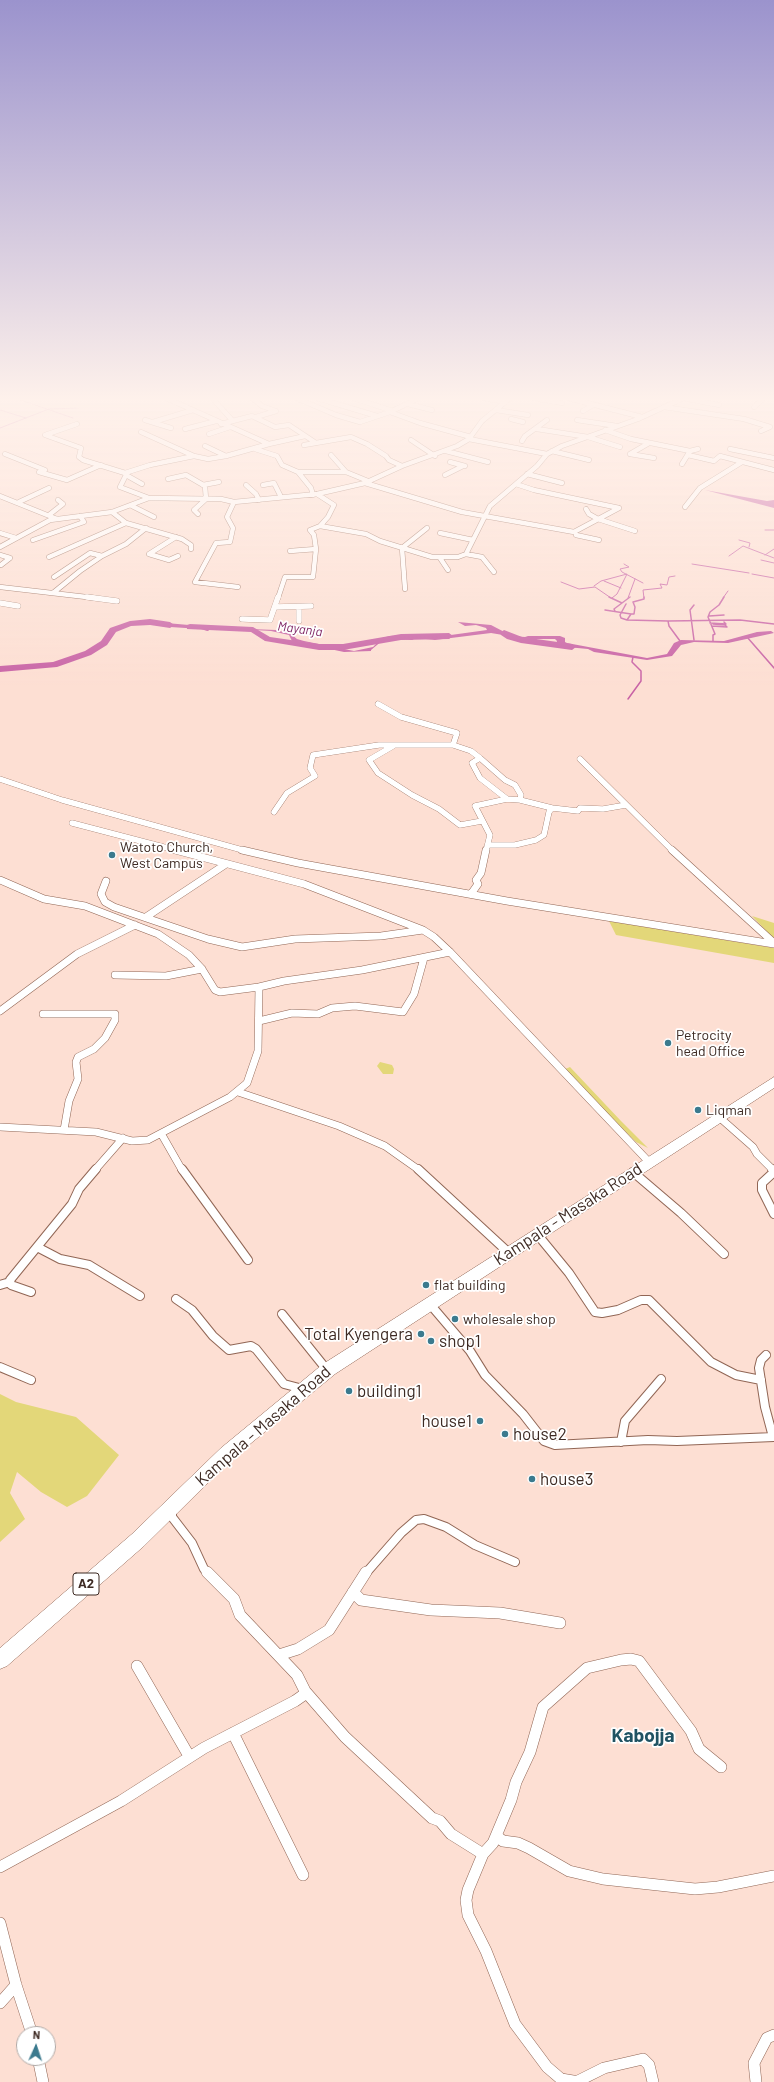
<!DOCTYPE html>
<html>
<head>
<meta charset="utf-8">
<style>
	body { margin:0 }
	#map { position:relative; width:774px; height:2082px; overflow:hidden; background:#fddfd3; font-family:Barlow,sans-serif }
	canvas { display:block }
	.north { position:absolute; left:16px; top:2026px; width:40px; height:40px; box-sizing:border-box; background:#fff; border:1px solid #b1aaa7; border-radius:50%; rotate:3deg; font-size:11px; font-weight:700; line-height:16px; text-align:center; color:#3d2a23 }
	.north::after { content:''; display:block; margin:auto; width:14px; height:18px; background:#3b7a8e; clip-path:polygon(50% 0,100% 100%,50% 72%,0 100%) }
</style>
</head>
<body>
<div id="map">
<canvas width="774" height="2082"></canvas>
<div class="north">N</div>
</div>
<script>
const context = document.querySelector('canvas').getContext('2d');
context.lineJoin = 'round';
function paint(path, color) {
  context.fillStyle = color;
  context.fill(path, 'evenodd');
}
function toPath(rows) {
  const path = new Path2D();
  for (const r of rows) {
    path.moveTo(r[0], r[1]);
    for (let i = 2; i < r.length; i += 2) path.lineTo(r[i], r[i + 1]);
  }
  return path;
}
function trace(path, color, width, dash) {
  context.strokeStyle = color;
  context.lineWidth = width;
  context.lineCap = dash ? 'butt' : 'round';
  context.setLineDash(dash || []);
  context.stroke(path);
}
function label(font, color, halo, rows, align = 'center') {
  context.font = font + ' Barlow,sans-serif';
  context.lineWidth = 3.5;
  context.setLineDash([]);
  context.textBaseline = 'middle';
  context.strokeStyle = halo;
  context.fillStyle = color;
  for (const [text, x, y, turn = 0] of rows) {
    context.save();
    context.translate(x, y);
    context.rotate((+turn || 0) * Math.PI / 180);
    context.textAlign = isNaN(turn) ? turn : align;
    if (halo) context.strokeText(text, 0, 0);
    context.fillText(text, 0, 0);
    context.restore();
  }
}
paint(toPath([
	[752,916,774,923,774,939],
	[609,921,774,948,774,963,616,935],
	[380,1062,392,1065,394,1069,393,1074,383,1074,377,1066],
	[570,1067,621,1121,648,1148,636,1142,563,1070],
	[0,1394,16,1402,76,1417,119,1455,87,1496,67,1507,41,1492,17,1472,10,1493,25,1519,0,1542]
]), '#e3d779');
paint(toPath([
	[705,490,767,501,774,500,774,508],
	[155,622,223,628,276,630,291,634,297,639,304,641,354,651,373,647,382,638,390,636,414,635,429,638,487,630,486,628,476,625,465,626,458,622,491,625,512,636,525,637,528,636,560,636,565,638,565,642,567,643,647,658,667,654,674,643,681,640,724,641,757,632,771,631,774,633,728,643,694,642,681,645,672,656,647,660,594,652,588,649,556,646,557,641,555,639,509,639,503,635,491,633,435,640,416,638,412,640,390,638,383,640,371,650,371,651,344,652,311,645,309,643,292,641,289,635,271,631,206,627,209,631,207,631,201,629,170,627,169,625]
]), '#c862a5');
trace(toPath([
	[15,398,73,418],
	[0,410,26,418],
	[0,428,49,409,78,408],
	[765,530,774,530],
	[739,540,750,543,749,547],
	[765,555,774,549],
	[729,556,743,546,774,558],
	[761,560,774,563],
	[624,564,629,567,620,569,622,572,643,583],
	[692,564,749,573],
	[752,574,774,578],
	[604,581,621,588],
	[561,582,579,589,595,587,611,598],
	[594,586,601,581,627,574,617,594,612,598],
	[628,598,635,579],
	[644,598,643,590,662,588,660,584,667,585,669,577,675,576],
	[723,598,728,591]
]), '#c862a5', 1);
trace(toPath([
	[609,597,622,603],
	[644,597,644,599,633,602,635,607,634,614,631,614,627,620,668,621,669,626,680,641],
	[626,604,620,615,621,618,627,620],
	[694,605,690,610,694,640],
	[605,610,631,614],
	[615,611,614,609,630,597],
	[709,616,724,615],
	[668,621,740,620,774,624],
	[710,623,726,624,724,622],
	[713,624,725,625],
	[712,626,727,627,725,625],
	[747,637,774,668],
	[713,641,713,635,715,634,708,617,710,612,719,605,724,597],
	[628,699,641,681,641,671,632,662,633,657]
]), '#c862a5', 1.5);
paint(toPath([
	[150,619,170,622,174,625,170,628,150,625,131,626,116,632,107,645,91,655,57,667,0,672,0,666,53,662,85,651,101,641,110,628,130,621,150,619],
	[190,624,253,627,270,637,319,644,343,644,401,634,449,633,453,636,449,639,401,640,343,650,319,650,265,641,251,632,187,629,187,625,190,624],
	[504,630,522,637,572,644,576,647,572,650,521,643,507,639,501,635,500,633,504,630]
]), '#c862a5');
const streetFar4 = toPath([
	[212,398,232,420],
	[252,398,262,406,276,411],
	[296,398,336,415,360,422,390,412,419,398],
	[317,398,377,416],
	[353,398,393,411],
	[483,398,506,402],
	[533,398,562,403],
	[568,398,642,417],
	[683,398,719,405],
	[408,404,432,410],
	[664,407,744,419,770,427,761,431],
	[754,407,764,398],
	[496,410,528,415],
	[583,411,593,405],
	[390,412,420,423,471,437],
	[256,417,276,411],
	[511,419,523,422],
	[145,420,171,428],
	[577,420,617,426],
	[153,422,193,410],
	[77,424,45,435,81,448,79,457,83,460,125,473,126,475,120,487,149,498],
	[221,424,252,416,275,427,289,425,316,443],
	[185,429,216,421],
	[537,429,588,437,620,447],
	[605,430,631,439,690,451,698,449],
	[141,432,194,456],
	[209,434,230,427],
	[469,439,547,454],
	[411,440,435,456],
	[522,441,525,436,547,420],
	[269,444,305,436],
	[304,445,351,437,367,444,386,456,389,460,402,466],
	[205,446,226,456],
	[255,449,277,456,282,465,298,472,346,472,368,481],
	[730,449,774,458],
	[446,451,488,462],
	[552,451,589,460],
	[5,454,45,470,41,471],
	[630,454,654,458],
	[630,454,649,443],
	[331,455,346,472],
	[688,455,714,461,720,456,774,470],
	[450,462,465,466],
	[682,464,690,451],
	[39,472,67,480,101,465],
	[298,472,311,488,313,495],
	[125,473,150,465,194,456,208,459,226,456,269,444,166,398],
	[527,474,562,483],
	[126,475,142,484],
	[445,475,463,466],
	[168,479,186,475,205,486,206,499,194,510,198,514],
	[365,483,462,512,574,532,619,508],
	[516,484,534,490,619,508],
	[203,485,219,482],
	[246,485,256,494,259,500],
	[263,485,274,483,281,497],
	[0,496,57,519],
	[19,502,49,488],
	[234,502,227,517,233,528,230,542,216,543,195,582,238,587],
	[132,506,154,517],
	[685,507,700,488,742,462],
	[586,509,589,514,598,519,635,531],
	[112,512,126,523,182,539,191,545,191,549],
	[49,515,63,504,58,500],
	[320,526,366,534,380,541,432,557,458,557,466,554,490,506,537,466,547,454,562,446,638,419,684,398],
	[0,533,16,538],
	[440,533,473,540],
	[576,535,599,540],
	[33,540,84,522,80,516],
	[0,547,50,520,112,512,149,498,221,499,234,502,317,494,365,483,402,466,457,446,469,439,482,421,510,398],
	[290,551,316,549],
	[149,554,176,537],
	[149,554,169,560,178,556],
	[466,554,482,557,494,572],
	[0,555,10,558,1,565],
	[49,557,126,523],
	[440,558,448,570],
	[54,577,90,553,102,556],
	[0,587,95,598],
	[405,589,402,548,427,528],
	[53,593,80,571,102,556,126,544,146,528],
	[278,598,285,577,313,577,316,549,314,535,310,530,320,526,328,517,334,505,317,494]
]);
const streetFar3 = toPath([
	[87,597,117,601],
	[0,603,18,606],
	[275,607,311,606],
	[299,607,299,621],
	[242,619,270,620,278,597],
	[453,745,471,751,480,758],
	[393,746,369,760,378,773,412,795,439,809,460,825,482,821],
	[480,758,505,780,515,785,521,795,520,800,507,799,480,778,472,763,480,758],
	[580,759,673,851],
	[0,779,62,800,246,851],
	[552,808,578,811,580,808,603,809,626,805],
	[274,812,287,793,315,776,310,768,313,755,379,745,453,745,457,733,401,717,378,704],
	[72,823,179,851],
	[488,845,515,845,536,840,544,835,549,812,552,808,520,800],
	[486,851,490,835,475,806,507,799]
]);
const streetFar2 = toPath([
	[175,850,304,884,423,930],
	[242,850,298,863,507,901,774,944],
	[672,850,774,943],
	[0,880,44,899,85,906,158,934,189,955,202,969,215,990,220,992,259,987],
	[106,881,101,894,105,902,114,907,208,939,242,947,295,939,381,936,423,930,434,937,450,952,649,1162],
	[471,894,478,884,476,880,481,873,486,850],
	[146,917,226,864],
	[115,975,166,976,202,969],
	[0,1011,77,954,135,925],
	[43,1014,115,1014,115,1020,105,1038,94,1049,78,1057,76,1062,78,1079,69,1101,64,1130],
	[259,1021,292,1013,318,1014,332,1008,355,1006,403,1012,414,994,424,958],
	[238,1092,339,1126,385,1146,419,1170],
	[719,1117,753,1147,757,1154,773,1170],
	[0,1127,96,1132,132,1141,148,1140,230,1097,247,1083,258,1051,259,987,284,981,362,970,450,952],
	[162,1135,182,1170],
	[95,1170,123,1138]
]);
const streetFar1 = toPath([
	[182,1169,248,1260],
	[418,1169,509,1253],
	[772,1169,774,1171],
	[633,1172,681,1213,724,1254],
	[774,1172,762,1183,762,1190,774,1214],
	[537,1234,569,1273,595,1312,602,1313,618,1310,641,1300,649,1300,711,1362,736,1375,761,1380],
	[37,1247,60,1259,89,1265,140,1296],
	[0,1285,10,1282],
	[31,1292,11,1285,10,1280,72,1204,79,1189,96,1169],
	[176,1299,192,1310,213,1336,229,1350,251,1346,256,1349,284,1384,303,1389],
	[429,1303,470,1351,485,1375,523,1414,544,1441,555,1445,648,1440,677,1441,774,1437],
	[282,1314,327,1370],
	[766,1355,761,1360,759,1368,765,1407,773,1437],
	[0,1367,31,1380],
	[621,1442,625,1421,661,1379],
	[172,1509,172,1517,192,1543,204,1569,208,1573],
	[366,1573,401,1533,416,1520,424,1519,446,1527,475,1545,515,1562]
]);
const street = toPath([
	[207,1572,234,1599,240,1615,297,1675,305,1691,345,1737,432,1818,440,1821,451,1834,483,1854,468,1890,466,1900,468,1915,486,1951,515,2024,547,2067,561,2079,579,2082],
	[353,1592,361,1600,431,1610,500,1613,560,1623],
	[279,1655,298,1649,329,1630,366,1572],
	[137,1666,189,1756],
	[233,1733,303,1875],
	[496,1836,503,1841,518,1843,529,1848,569,1871,603,1879,695,1889,718,1887,774,1876],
	[483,1854,493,1843,511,1800,516,1782,530,1752,543,1707,587,1668,621,1660,631,1659,639,1661,691,1731,699,1749,721,1767],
	[0,1867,121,1801,204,1748,295,1701,305,1694,305,1691],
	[0,1923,16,1985,32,2034],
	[0,2003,16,1985],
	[38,2058,43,2082],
	[576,2082,604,2068,643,2059,649,2065,653,2082],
	[756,2082,754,2063,767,2038,774,2035]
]);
const highway = toPath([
	[774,1077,774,1088,335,1374,233,1458,144,1546,7,1666,0,1669,0,1648,132,1534,221,1448,323,1364,774,1077]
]);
trace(streetFar4, '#916655', 5.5);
trace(streetFar3, '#916655', 6);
trace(streetFar2, '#916655', 8);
trace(streetFar1, '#916655', 10);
trace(street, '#916655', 12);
trace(highway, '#916655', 1);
trace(streetFar4, '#fff', 4.5);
trace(streetFar3, '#fff', 5.5);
trace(streetFar2, '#fff', 7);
trace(streetFar1, '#fff', 8);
trace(street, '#fff', 11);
paint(highway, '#fff');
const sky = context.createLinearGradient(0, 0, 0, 689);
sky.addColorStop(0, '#9b93cd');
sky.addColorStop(0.58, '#fef1eb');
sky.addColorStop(1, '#fef1eb00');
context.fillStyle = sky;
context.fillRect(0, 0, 774, 689);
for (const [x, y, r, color] of [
	[112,855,4,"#3b7a8e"],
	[668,1043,4,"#3b7a8e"],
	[698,1110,4,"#3b7a8e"],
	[426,1285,4,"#3b7a8e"],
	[455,1319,4,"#3b7a8e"],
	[421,1334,4,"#3b7a8e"],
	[431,1341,4,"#3b7a8e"],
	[349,1391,4,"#3b7a8e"],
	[480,1421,4,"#3b7a8e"],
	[505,1434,4,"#3b7a8e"],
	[532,1479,4,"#3b7a8e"]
]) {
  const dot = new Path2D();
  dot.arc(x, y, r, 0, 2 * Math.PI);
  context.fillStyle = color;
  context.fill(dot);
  trace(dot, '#fff', 1.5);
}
label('italic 13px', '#7c1f61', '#fff', [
	["Mayanja",300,629,8]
]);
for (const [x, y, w] of [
	[86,1584,26]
]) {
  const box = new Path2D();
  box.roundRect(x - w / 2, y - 11, w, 22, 3);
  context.fillStyle = '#fff';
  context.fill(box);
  trace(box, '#3d2a23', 1);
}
label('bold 13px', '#3d2a23', null, [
	["A2",86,1584]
]);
label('14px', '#3d2a23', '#fff', [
	["Watoto Church,",120,847],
	["West Campus",120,863],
	["Petrocity",676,1035],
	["head Office",676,1051],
	["Liqman",706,1110],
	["flat building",434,1285],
	["wholesale shop",463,1319]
], 'left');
label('17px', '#3d2a23', '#fff', [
	["Kampala - Masaka Road",568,1214,-33],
	["Kampala - Masaka Road",263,1426,-41]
]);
label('17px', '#3d2a23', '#fff', [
	["Total Kyengera",413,1334,"right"],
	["shop1",439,1341],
	["building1",357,1391],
	["house1",472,1421,"right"],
	["house2",513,1434],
	["house3",540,1479]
], 'left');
label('bold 19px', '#205363', '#fff', [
	["Kabojja",643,1736]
]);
</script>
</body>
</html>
